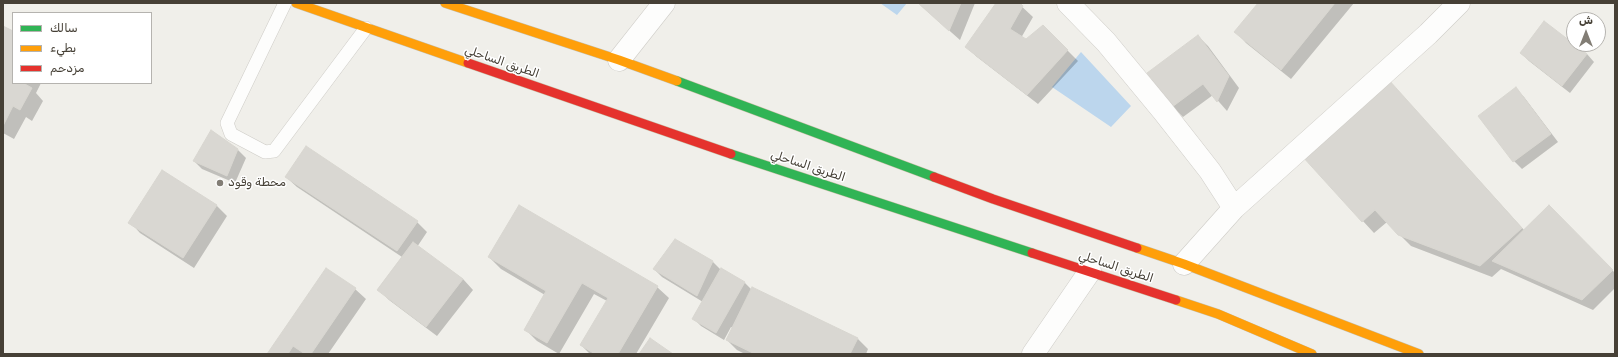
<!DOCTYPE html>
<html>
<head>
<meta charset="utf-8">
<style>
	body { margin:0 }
	#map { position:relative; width:1618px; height:357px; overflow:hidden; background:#f0efea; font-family:Rubik,"Noto Sans Arabic",sans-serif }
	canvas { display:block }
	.frame { position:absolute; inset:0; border:4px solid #464036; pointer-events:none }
	.legend { position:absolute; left:12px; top:12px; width:140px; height:72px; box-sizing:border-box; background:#fff; border:1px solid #b5b3af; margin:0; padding:5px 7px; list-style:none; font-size:12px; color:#464036 }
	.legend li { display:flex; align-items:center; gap:8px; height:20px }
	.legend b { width:20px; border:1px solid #b5b3af }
	.north { position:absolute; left:1566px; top:12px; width:40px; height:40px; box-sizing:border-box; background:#fff; border:1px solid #b5b3af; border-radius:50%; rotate:0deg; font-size:11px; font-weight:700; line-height:16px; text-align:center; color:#464036 }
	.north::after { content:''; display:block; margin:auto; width:14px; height:18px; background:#827d75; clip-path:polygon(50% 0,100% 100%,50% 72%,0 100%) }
</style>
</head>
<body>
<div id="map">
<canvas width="1618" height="357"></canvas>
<div class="frame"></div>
<ul class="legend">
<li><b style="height:5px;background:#30b455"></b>سالك</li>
<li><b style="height:5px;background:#ff9f0a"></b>بطيء</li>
<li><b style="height:5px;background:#e5322d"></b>مزدحم</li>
</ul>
<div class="north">ش</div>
</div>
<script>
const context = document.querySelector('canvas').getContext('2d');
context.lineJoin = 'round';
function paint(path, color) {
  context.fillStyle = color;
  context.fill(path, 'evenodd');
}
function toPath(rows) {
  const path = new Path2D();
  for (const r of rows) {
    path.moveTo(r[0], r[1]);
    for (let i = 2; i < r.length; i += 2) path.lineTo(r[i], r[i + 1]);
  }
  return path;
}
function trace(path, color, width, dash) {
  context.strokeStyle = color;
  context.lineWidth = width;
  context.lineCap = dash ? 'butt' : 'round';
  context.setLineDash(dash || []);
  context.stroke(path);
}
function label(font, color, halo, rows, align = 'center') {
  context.font = font + ' Rubik,"Noto Sans Arabic",sans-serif';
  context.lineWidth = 3;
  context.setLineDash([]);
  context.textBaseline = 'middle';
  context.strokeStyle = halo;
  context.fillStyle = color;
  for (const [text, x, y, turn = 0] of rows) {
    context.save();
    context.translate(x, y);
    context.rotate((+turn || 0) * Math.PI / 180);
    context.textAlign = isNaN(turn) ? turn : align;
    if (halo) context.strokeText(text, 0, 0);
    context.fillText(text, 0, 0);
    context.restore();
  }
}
paint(toPath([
	[880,3,907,3,897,15],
	[1081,52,1131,106,1111,127,1052,87]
]), '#bcd6ed');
paint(toPath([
	[918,3,975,3,960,40],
	[997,3,1018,3,1033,17,1021,38,1026,41,1043,26,1078,61,1038,104,977,57,966,47],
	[1260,3,1354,3,1291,79,1246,43,1236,32],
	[3,27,13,32,13,83,41,83,36,93,43,101,32,121,26,117,14,139,3,133],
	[1198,36,1208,46,1239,88,1227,111,1213,95,1183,117,1173,107,1148,73],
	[1521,53,1587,54,1594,62,1570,93,1529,61],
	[1516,89,1524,97,1558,142,1522,169,1514,161],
	[1399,92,1524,230,1549,206,1615,273,1615,288,1593,310,1501,269,1492,277,1411,246,1387,222,1374,233,1303,156],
	[212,131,238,150,246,158,235,183,202,169,194,161],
	[163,171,217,206,227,216,194,268,140,233,130,222],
	[286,177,417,222,427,232,417,247,463,279,473,290,437,336,389,300,378,289,402,257,297,187],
	[675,241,713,262,721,270,745,283,752,290,858,339,868,349,866,354,745,354,737,350,727,340,733,328,731,327,724,340,701,326,693,318,703,302,662,277,654,269],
	[489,257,657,287,669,298,636,354,590,354,581,345,607,301,594,294,559,354,537,341,525,329,545,295,501,269],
	[355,289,366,299,328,354,269,354]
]), '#0003');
const building = toPath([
	[918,3,961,3,949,31,918,3],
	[996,3,1020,3,1023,6,1010,29,1026,39,1043,25,1068,50,1027,95,965,47,996,3],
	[1258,3,1335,3,1281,70,1234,32,1258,3],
	[1544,21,1587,54,1562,86,1520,53,1544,21],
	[3,26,13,31,13,83,23,83,32,88,20,110,13,106,3,126,3,26],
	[1198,35,1229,76,1217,102,1203,84,1172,107,1147,73,1198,35],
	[1388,79,1522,228,1480,266,1398,235,1375,210,1362,222,1302,156,1388,79],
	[1516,87,1551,134,1513,162,1478,116,1516,87],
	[211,130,238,149,227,176,193,161,211,130],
	[306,146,418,221,397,251,285,177,306,146],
	[162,170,217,205,183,258,128,223,162,170],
	[519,205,658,286,618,354,595,354,580,345,608,298,582,283,547,343,524,330,546,291,488,257,519,205],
	[1549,205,1613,270,1582,300,1492,261,1549,205],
	[675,239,713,261,697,296,653,269,675,239],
	[413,242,463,279,426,327,377,290,413,242],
	[326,268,356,288,311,354,305,354,293,346,288,354,267,354,326,268],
	[721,268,745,282,716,333,692,319,721,268],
	[752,287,858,338,850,354,755,354,726,340,752,287],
	[650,338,673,354,639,354,650,338]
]);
paint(building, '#d9d7d2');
trace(building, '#d8d6d0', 1);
const lane = toPath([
	[285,3,227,123,231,134,265,152,274,151,366,28]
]);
const street = toPath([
	[1068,3,1106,42,1163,111,1210,171,1234,208,1184,264],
	[619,60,664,3],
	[1234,208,1428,34,1459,3],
	[1033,354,1090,271]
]);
const fast = toPath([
	[677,81,934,177],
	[731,154,1032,253]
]);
const slow = toPath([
	[296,3,468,63],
	[445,3,619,60,677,81],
	[1137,248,1184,264,1419,354],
	[1176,300,1218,314,1312,354]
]);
const jam = toPath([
	[468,63,731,154],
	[934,177,993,199,1137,248],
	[1032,253,1176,300]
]);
trace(lane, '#ceccc7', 14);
trace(street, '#ceccc7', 23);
trace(fast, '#c7bea6', 10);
trace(slow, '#c7bea6', 10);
trace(jam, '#c7bea6', 10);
trace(lane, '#fdfdfc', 13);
trace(street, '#fdfdfc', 22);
trace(fast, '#30b455', 9);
trace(slow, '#ff9f0a', 9);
trace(jam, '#e5322d', 9);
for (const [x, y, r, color] of [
	[220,183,4,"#827d75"]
]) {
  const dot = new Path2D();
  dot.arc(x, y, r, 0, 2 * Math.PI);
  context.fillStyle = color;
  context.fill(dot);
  trace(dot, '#fff', 1.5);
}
label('12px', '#464036', '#fff', [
	["الطريق الساحلي",502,62,19],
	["الطريق الساحلي",808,166,18],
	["الطريق الساحلي",1116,267,18]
]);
label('12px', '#464036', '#fff', [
	["محطة وقود",228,183]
], 'left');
</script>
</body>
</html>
